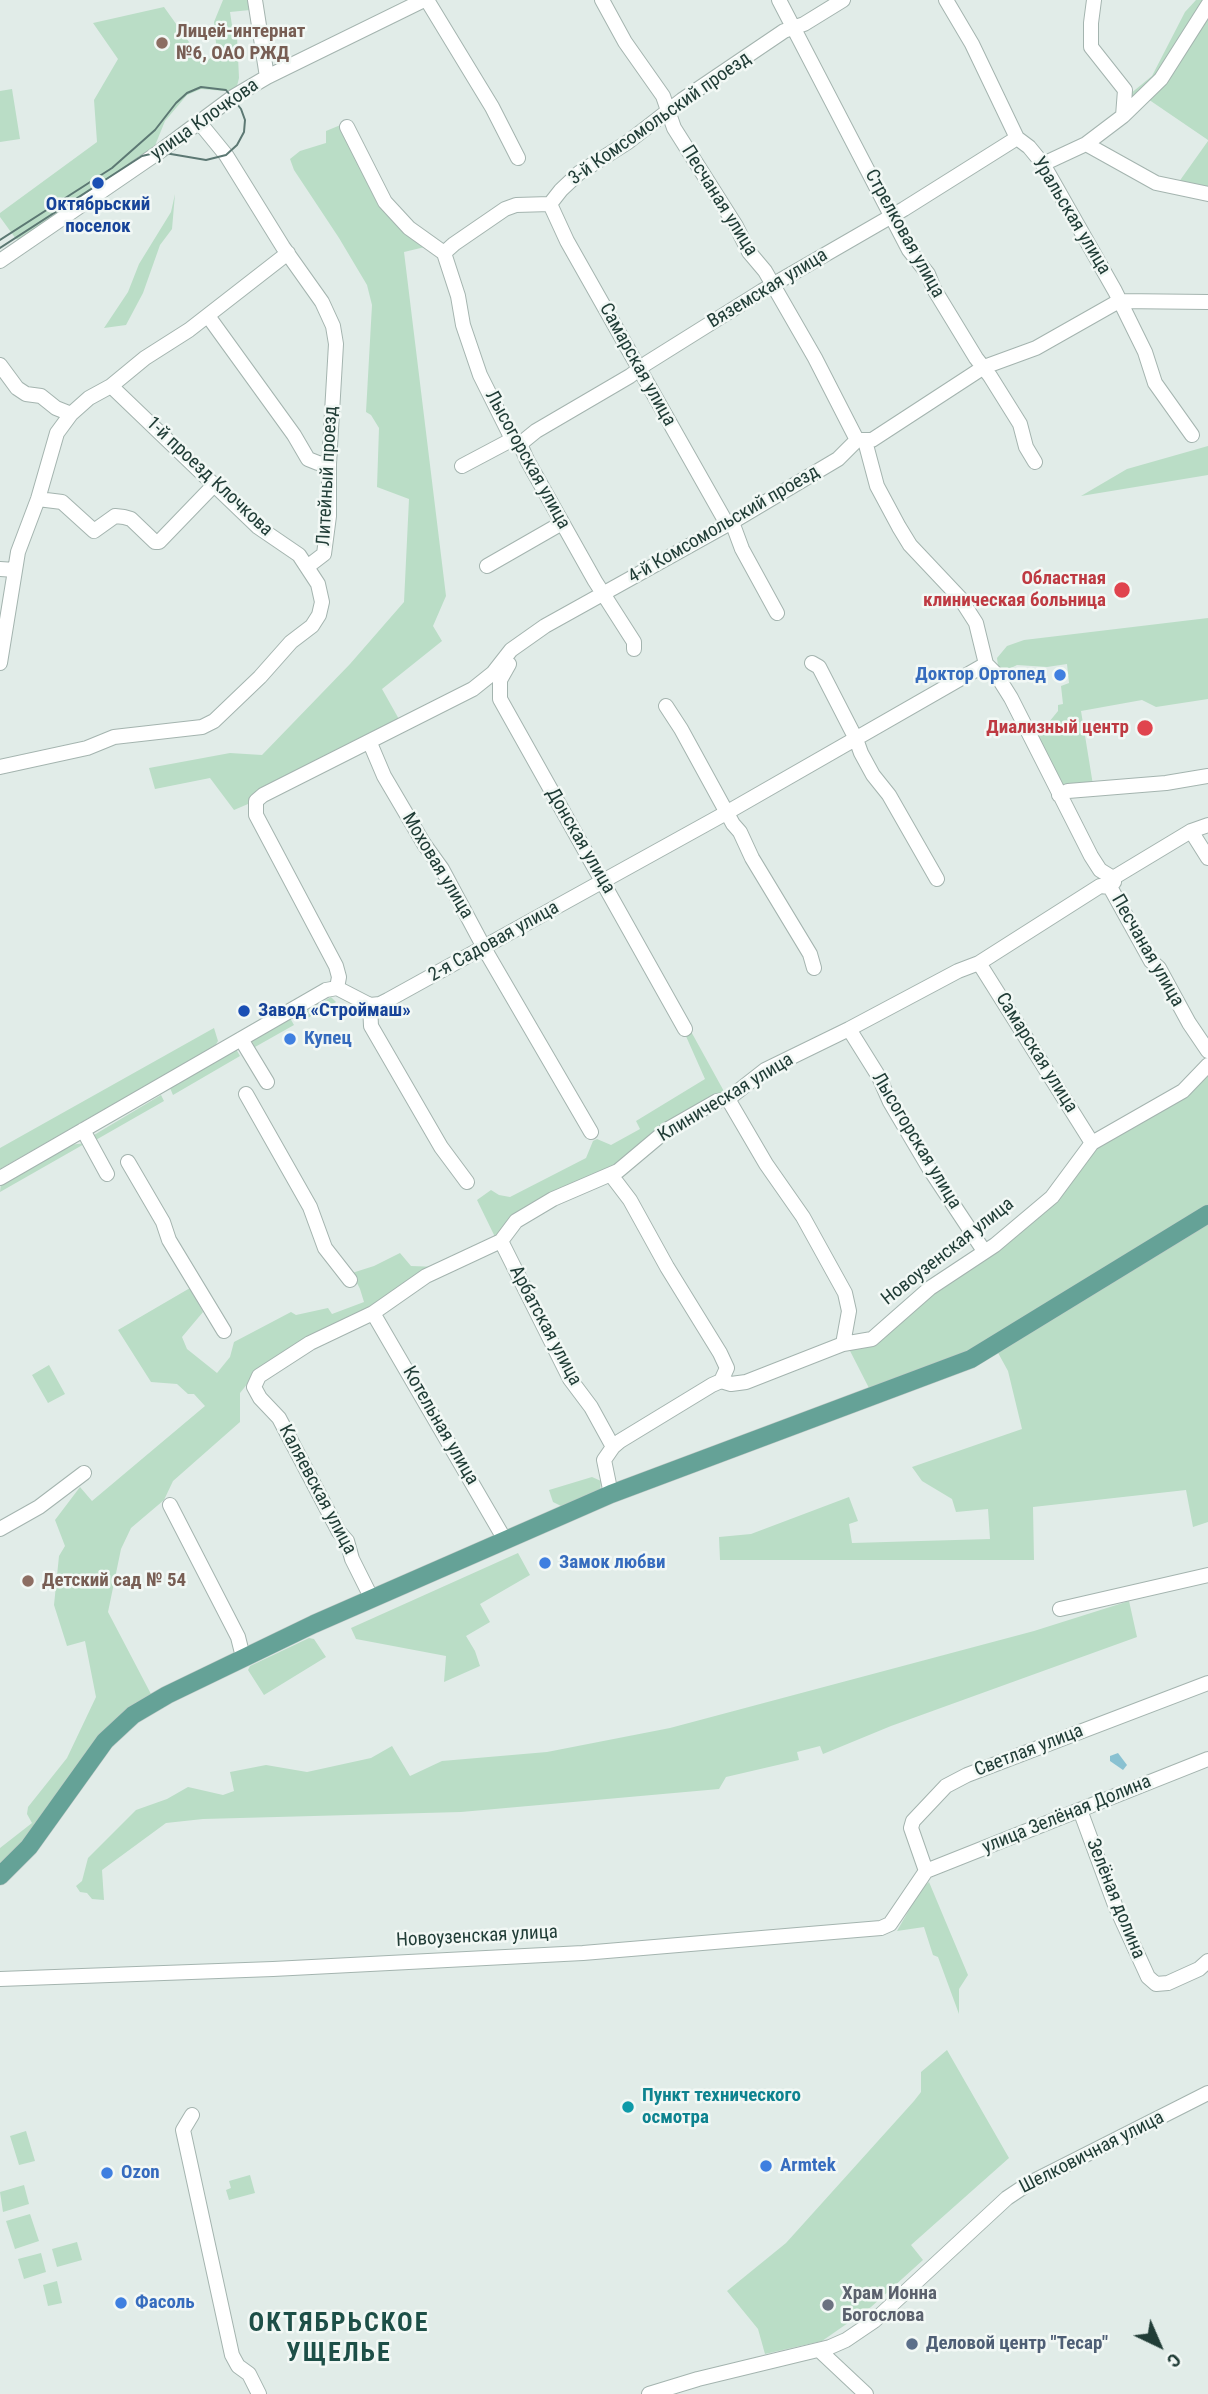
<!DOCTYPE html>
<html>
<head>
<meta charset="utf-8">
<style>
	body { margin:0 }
	#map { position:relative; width:1208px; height:2394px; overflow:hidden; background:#e1ece8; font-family:"Roboto Condensed",sans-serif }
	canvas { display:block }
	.north { position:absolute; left:1124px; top:2310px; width:70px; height:70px; -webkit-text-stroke:5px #f2f8f5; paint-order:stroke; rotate:136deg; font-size:19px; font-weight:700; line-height:28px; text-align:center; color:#213d37 }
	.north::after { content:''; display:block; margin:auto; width:24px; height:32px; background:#213d37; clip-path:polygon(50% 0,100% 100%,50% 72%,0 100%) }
</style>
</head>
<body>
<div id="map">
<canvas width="1208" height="2394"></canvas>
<div class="north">С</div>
</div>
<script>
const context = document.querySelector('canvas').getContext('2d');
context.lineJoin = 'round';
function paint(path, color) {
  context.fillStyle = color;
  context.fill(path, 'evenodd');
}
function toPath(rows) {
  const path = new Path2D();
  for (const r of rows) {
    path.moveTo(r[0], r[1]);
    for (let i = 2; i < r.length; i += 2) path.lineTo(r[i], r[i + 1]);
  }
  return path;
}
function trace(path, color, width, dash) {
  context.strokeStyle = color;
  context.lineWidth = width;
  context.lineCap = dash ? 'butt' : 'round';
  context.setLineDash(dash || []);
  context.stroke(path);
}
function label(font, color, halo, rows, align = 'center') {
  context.font = font + ' "Roboto Condensed",sans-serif';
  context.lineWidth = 5;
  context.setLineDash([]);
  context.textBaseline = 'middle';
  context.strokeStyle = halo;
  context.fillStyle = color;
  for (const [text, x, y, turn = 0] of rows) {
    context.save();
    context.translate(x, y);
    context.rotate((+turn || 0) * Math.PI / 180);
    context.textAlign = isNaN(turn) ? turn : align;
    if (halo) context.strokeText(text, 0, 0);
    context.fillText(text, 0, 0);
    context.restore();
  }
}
paint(toPath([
	[223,0,249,0,250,10,230,12,233,32,237,36,239,78,236,90,225,91,201,89,187,95,165,121,154,148,20,240,16,239,0,217,0,213,97,142,94,100,118,59,93,23,164,7,204,63,217,53,214,22],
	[1196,0,1208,0,1208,140,1142,95,1127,99,1130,94,1152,76,1185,12],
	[12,89,20,139,0,142,0,91],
	[343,124,383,202,429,246,404,252,446,596,433,626,442,641,382,689,400,721,252,798,248,804,234,810,210,778,155,789,149,768,230,753,262,755,350,664,404,602,409,499,377,487,379,428,371,415,366,412,372,305,367,285,339,238,294,170,290,159,300,151,326,143,326,131],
	[1208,141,1208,191,1176,186],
	[175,194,172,229,160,245,143,293,126,325,104,328,128,292,139,264,171,212],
	[1208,446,1208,475,1081,496,1127,469],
	[1208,618,1208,699,1156,707,1142,700,1081,711,1093,785,1065,786,1059,782,1036,738,1058,711,1058,705,1063,704,1061,686,1069,683,1067,664,1047,667,1017,665,1005,671,998,666,997,658,1007,646,1024,640],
	[331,997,336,1002,304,1020,301,1014],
	[290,1018,294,1025,255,1047,251,1040],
	[688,1026,726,1095,613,1170,496,1239,477,1200,491,1190,499,1195,510,1197,549,1177,586,1158,593,1141,597,1139,611,1145,640,1129,636,1121,705,1079,685,1034],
	[214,1028,218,1041,215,1046,0,1169,0,1148],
	[236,1049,240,1056,173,1095,170,1088],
	[1208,1070,1208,1206,970,1352,870,1390,848,1347,861,1346,882,1340,944,1283,998,1249,1098,1143],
	[161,1095,164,1101,94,1141,94,1135],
	[86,1143,0,1192,1,1183,69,1145],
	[1208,1220,1208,1522,1193,1527,1186,1490,1033,1507,1034,1560,720,1560,719,1537,751,1534,849,1497,858,1521,849,1524,852,1543,990,1539,988,1509,956,1512,952,1499,922,1481,912,1467,1022,1429,1008,1371,997,1351],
	[400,1253,411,1266,438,1267,366,1313,256,1373,240,1393,240,1422,173,1481,164,1500,131,1528,121,1549,108,1612,152,1696,0,1867,0,1848,32,1823,27,1814,28,1807,67,1758,96,1697,85,1641,67,1646,54,1605,59,1556,65,1546,55,1520,80,1487,92,1501,205,1406,194,1394,188,1394,177,1384,151,1382,118,1330,190,1288,203,1312,182,1337,187,1349,217,1373,230,1357,234,1342,291,1312,296,1315,328,1308,332,1314,364,1302,360,1289,352,1273,374,1266],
	[49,1365,65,1394,48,1403,32,1375],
	[592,1477,601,1481,600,1492,563,1507,553,1502,549,1490],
	[518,1553,530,1575,480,1604,490,1622,466,1636,475,1651,480,1666,444,1682,446,1656,356,1639,351,1628],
	[1129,1601,1137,1637,891,1726,823,1754,820,1746,797,1752,799,1760,726,1777,719,1789,461,1812,203,1819,166,1823,102,1870,104,1900,92,1899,87,1893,80,1892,76,1886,82,1881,88,1858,136,1810,167,1799,188,1787,223,1795,234,1791,230,1772,266,1765,307,1772,371,1758,392,1746,410,1776,442,1761,547,1752,670,1728,1034,1631],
	[309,1638,314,1639,326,1657,264,1695,248,1670,250,1666],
	[929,1882,968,1975,959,1989,959,2014,938,1957,933,1955,924,1927,897,1931,921,1889],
	[947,2050,1009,2158,911,2245,923,2260,871,2307,822,2341,765,2354,758,2329,727,2291,786,2243,914,2101,921,2092,921,2072],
	[26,2131,35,2161,19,2165,10,2136],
	[250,2175,255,2193,229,2200,226,2190,231,2188,229,2181],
	[24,2185,29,2204,3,2212,0,2192],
	[30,2214,39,2241,15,2249,6,2221],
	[77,2242,82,2260,57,2267,52,2249],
	[41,2253,46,2272,24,2279,18,2259],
	[57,2281,62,2303,48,2306,43,2285]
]), '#baddc6');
paint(toPath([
	[1118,1753,1127,1765,1123,1770,1110,1761,1110,1756]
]), '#89c1d1');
const minor = toPath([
	[255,0,267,77],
	[427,0,492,107,518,158],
	[602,0,625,42,663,96,674,128,736,226,749,252,765,271,815,358,857,440],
	[779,0,909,250,928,274,934,289,976,358,990,376,1020,424,1026,447,1035,462],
	[946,0,972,44,1017,138,1029,147,1043,164,1115,291,1145,352,1155,383,1192,435],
	[1123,116,1161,79,1208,5],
	[199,122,226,155,283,247,322,302,333,326,336,344,329,464,329,516,324,554,307,567],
	[347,127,385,202,409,228,444,253,458,296,463,325,480,375,509,433,520,444,527,460,595,581,634,642,634,649],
	[1086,144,1156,183,1208,194],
	[1043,164,1086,144,1123,116,1125,90,1091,47,1091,23,1094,0],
	[550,204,567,241,727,524],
	[444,253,454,244,505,209,516,205,550,204,561,190,579,173,628,142,682,100,784,31,804,24,843,0],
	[0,261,159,152,233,97,267,77,424,0],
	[208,316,294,435,308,459,318,463,329,464],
	[0,365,17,388,26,394,41,396,56,408,71,414],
	[865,441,877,486,899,527,910,545,960,598,976,623,986,664,996,674,1011,698,1091,856,1100,870,1113,878],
	[520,444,536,431,630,376,647,363,762,291,904,209,1017,138],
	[462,466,513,439],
	[38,499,62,502,94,531,115,516,124,517,131,519,155,542,159,542,214,485],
	[732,522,742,549,777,613],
	[487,566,562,523],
	[0,569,15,570],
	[0,663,18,552,38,499,57,433,71,414,89,398,111,386,145,358,189,330,288,253],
	[812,663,819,667,856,739,861,753,873,775,889,795,937,879],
	[509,664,500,680,500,699,685,1029],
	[666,706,681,729,733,824,740,832,752,858,810,954,814,968],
	[370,743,384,776,424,844,442,869,488,955,591,1132],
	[0,767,87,748,114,737,202,727,214,721,260,677,291,642,312,626,319,615,322,602,318,584,299,555,258,527,111,386],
	[1059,795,1068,791,1166,783,1208,776],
	[1191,831,1208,858],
	[1110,887,1151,961,1159,968,1189,1023,1208,1051],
	[979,963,1092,1143],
	[337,988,339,977,336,966,256,815,256,801,263,795,473,689,493,673,511,650,545,626,732,522,838,459,857,440,872,440,984,367,1036,348,1119,301,1208,302],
	[370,1005,371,1026,441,1147,467,1182],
	[849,1029,879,1077,890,1102,929,1168,984,1251],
	[241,1039,267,1082],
	[246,1094,310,1207,325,1248,350,1280],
	[728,1099,766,1164,803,1217,845,1293,849,1311,843,1344],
	[83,1130,107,1174],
	[128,1162,163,1222,169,1240,224,1331],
	[611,1175,630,1200,667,1267,720,1353,727,1368,721,1381],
	[0,1178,326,990,337,988,370,1005,380,1004,388,1000,726,813,986,664],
	[501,1241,570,1379,591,1407,613,1447],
	[373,1313,505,1540],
	[611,1494,604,1460,613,1447,620,1441,712,1385,721,1381,731,1384,746,1382,843,1344,872,1339,930,1288,995,1245,1052,1197,1092,1143,1183,1091,1208,1065],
	[170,1505,238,1637,243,1657],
	[0,1529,39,1507,84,1473],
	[372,1599,352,1559,347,1541,339,1532,279,1418,260,1398,254,1387,259,1376,310,1343,373,1313,426,1276,501,1241,516,1221,553,1199,618,1171,668,1129,717,1101,728,1099,765,1070,849,1029,958,971,979,963,1100,886,1110,887,1114,882,1113,878,1191,831,1208,825],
	[1060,1609,1208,1575],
	[1080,1810,1115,1905,1148,1977,1156,1984,1168,1983,1199,1969,1208,1961],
	[926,1871,911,1828,913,1821,946,1786,967,1775,1208,1683],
	[926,1871,1208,1759],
	[0,1979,273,1969,583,1953,881,1928,890,1924,926,1871],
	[192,2115,183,2130,232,2355,238,2366,249,2374,259,2394],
	[819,2350,866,2394],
	[649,2394,698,2379,830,2347,846,2340,874,2321,1007,2198,1028,2184,1208,2093]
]);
const major = toPath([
	[0,1876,29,1847,105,1741,133,1715,167,1695,314,1624,611,1494,971,1359,1208,1214]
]);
trace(minor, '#a4b4af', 16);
trace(major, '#c1c9c7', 19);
trace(minor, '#fff', 14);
trace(major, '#65a297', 18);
trace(toPath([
	[0,240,112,168,155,130,176,103,187,93,201,87,226,90,241,109,245,120,244,132,237,145,226,155,206,160,159,152,142,156,0,248]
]), '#5c7873', 2);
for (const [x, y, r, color] of [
	[162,43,7,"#8d6e63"],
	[98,183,7,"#1a4fb4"],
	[1122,590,9,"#e0444e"],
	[1060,675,7,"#3f7fe0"],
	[1145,728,9,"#e0444e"],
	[244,1011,7,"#1a4fb4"],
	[290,1039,7,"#3f7fe0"],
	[545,1563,7,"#3f7fe0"],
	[28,1581,7,"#8d6e63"],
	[628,2107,7,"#0f9aa8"],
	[766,2166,7,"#3f7fe0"],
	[107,2173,7,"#3f7fe0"],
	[121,2303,7,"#3f7fe0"],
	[828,2305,7,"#6b7280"],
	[912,2344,7,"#5c6f8a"]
]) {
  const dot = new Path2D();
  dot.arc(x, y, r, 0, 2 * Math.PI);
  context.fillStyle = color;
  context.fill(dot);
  trace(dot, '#f2f8f5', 2.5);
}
label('bold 19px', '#785e54', '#f2f8f5', [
	["Лицей-интернат",176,32],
	["№6, ОАО РЖД",176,54],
	["Детский сад № 54",42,1581]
], 'left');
label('19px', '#213d37', '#f2f8f5', [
	["3-й Комсомольский проезд",660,119,-35],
	["улица Клочкова",205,120,-35],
	["Песчаная улица",719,201,58],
	["Уральская улица",1071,216,59],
	["Стрелковая улица",904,234,61],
	["Вяземская улица",768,289,-31],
	["Самарская улица",637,365,61],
	["Лысогорская улица",527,460,61],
	["Литейный проезд",328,476,-87],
	["1-й проезд Клочкова",209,477,43],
	["4-й Комсомольский проезд",724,525,-30],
	["Донская улица",580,841,60],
	["Моховая улица",437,866,59],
	["2-я Садовая улица",494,942,-29],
	["Песчаная улица",1147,951,60],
	["Самарская улица",1036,1053,58],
	["Клиническая улица",726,1098,-31],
	["Лысогорская улица",916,1141,59],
	["Новоузенская улица",948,1252,-38],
	["Арбатская улица",545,1326,62],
	["Котельная улица",440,1426,60],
	["Каляевская улица",317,1490,62],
	["Светлая улица",1029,1751,-21],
	["улица Зелёная Долина",1067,1815,-22],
	["Зелёная долина",1115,1899,68],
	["Новоузенская улица",477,1937,-3],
	["Шелковичная улица",1092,2153,-27]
]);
label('bold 19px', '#164399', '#f2f8f5', [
	["Октябрьский",98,205],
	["поселок",98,227],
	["Завод «Строймаш»",258,1011,"left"]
]);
label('bold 19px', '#be3a42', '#f2f8f5', [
	["Областная",1106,579],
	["клиническая больница",1106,601],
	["Диализный центр",1129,728]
], 'right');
label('bold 19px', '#366cbe', '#f2f8f5', [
	["Доктор Ортопед",1046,675,"right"],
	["Купец",304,1039],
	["Замок любви",559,1563],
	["Armtek",780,2166],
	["Ozon",121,2173],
	["Фасоль",135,2303]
], 'left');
label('bold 19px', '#0d838f', '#f2f8f5', [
	["Пункт технического",642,2096],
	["осмотра",642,2118]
], 'left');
label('bold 19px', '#5b616d', '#f2f8f5', [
	["Храм Ионна",842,2294],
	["Богослова",842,2316]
], 'left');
label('bold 19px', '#4e5e75', '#f2f8f5', [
	["Деловой центр \"Тесар\"",926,2344]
], 'left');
context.letterSpacing = '2px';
label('bold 26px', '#1d4f47', '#f2f8f5', [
	["ОКТЯБРЬСКОЕ",339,2324],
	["УЩЕЛЬЕ",339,2354]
]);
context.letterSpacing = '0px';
</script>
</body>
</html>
